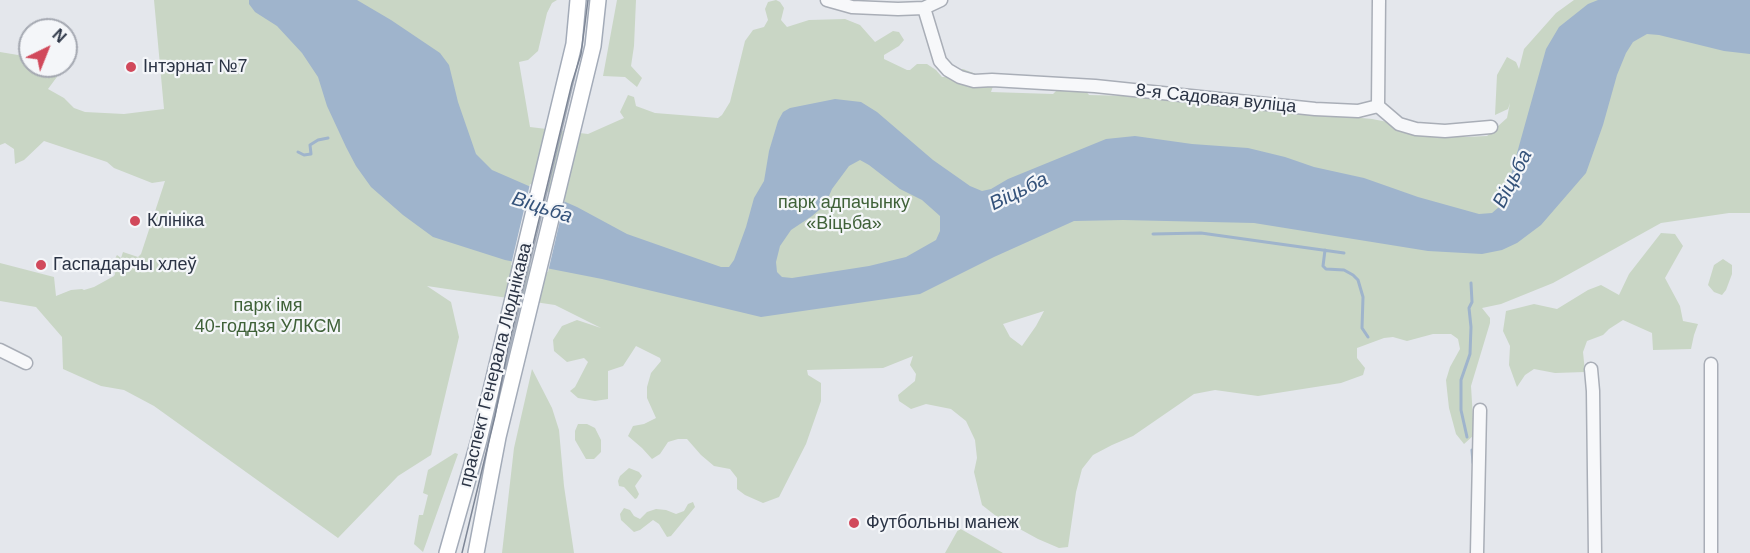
<!DOCTYPE html>
<html>
<head>
<meta charset="utf-8">
<style>
	body { margin:0 }
	#map { position:relative; width:1750px; height:553px; overflow:hidden; background:#e4e7ec; font-family:Arial,sans-serif }
	canvas { display:block }
	.north { position:absolute; left:18px; top:18px; width:60px; height:60px; box-sizing:border-box; background:#f4f6f9; border:2px solid #a4a8b1; border-radius:50%; rotate:43deg; font-size:16px; font-weight:700; line-height:24px; text-align:center; color:#2b3445 }
	.north::after { content:''; display:block; margin:auto; width:21px; height:27px; background:#d1495b; clip-path:polygon(50% 0,100% 100%,50% 72%,0 100%) }
</style>
</head>
<body>
<div id="map">
<canvas width="1750" height="553"></canvas>
<div class="north">N</div>
</div>
<script>
const context = document.querySelector('canvas').getContext('2d');
context.lineJoin = 'round';
function paint(path, color) {
  context.fillStyle = color;
  context.fill(path, 'evenodd');
}
function toPath(rows) {
  const path = new Path2D();
  for (const r of rows) {
    path.moveTo(r[0], r[1]);
    for (let i = 2; i < r.length; i += 2) path.lineTo(r[i], r[i + 1]);
  }
  return path;
}
function trace(path, color, width, dash) {
  context.strokeStyle = color;
  context.lineWidth = width;
  context.lineCap = dash ? 'butt' : 'round';
  context.setLineDash(dash || []);
  context.stroke(path);
}
function label(font, color, halo, rows, align = 'center') {
  context.font = font + ' Arial,sans-serif';
  context.lineWidth = 4.5;
  context.setLineDash([]);
  context.textBaseline = 'middle';
  context.strokeStyle = halo;
  context.fillStyle = color;
  for (const [text, x, y, turn = 0] of rows) {
    context.save();
    context.translate(x, y);
    context.rotate((+turn || 0) * Math.PI / 180);
    context.textAlign = isNaN(turn) ? turn : align;
    if (halo) context.strokeText(text, 0, 0);
    context.fillText(text, 0, 0);
    context.restore();
  }
}
paint(toPath([
	[154,0,557,0,552,3,547,13,538,51,528,60,519,62,530,127,588,134,624,118,620,112,628,95,634,97,636,106,655,113,718,118,722,115,730,102,745,41,753,30,764,27,768,20,765,9,768,2,776,0,780,2,784,8,781,20,787,27,809,20,845,19,860,25,875,42,893,31,899,32,904,40,899,46,884,55,884,59,907,70,910,70,917,64,927,64,936,70,942,77,949,77,955,70,963,69,989,79,993,86,991,92,1053,94,1056,91,1083,87,1089,95,1130,96,1372,119,1466,137,1487,136,1507,118,1510,103,1508,109,1495,115,1497,75,1507,57,1516,62,1519,69,1524,49,1556,13,1574,0,1750,0,1750,213,1729,213,1661,223,1553,283,1501,304,1482,308,1490,318,1490,323,1471,386,1474,435,1464,444,1456,434,1449,408,1447,390,1446,380,1450,367,1460,349,1458,339,1451,334,1433,334,1407,341,1393,337,1384,338,1357,348,1357,358,1365,368,1363,375,1341,383,1258,396,1215,390,1194,394,1133,436,1112,445,1093,455,1082,469,1076,492,1068,547,1059,548,1038,539,996,516,982,505,974,472,977,458,975,440,966,421,951,409,926,404,911,409,899,401,898,395,915,381,916,374,910,365,913,356,883,368,807,370,808,375,821,383,821,401,806,444,779,497,763,503,745,495,737,489,737,478,730,469,714,466,701,455,687,439,678,439,668,442,660,454,652,459,642,448,628,436,633,426,644,424,656,418,647,398,647,387,651,373,661,361,660,358,636,346,623,366,608,371,608,399,595,401,578,398,570,391,575,387,588,362,584,358,567,362,554,351,553,340,562,326,577,320,601,328,555,305,427,286,451,302,459,337,431,455,398,476,338,538,154,406,124,390,101,386,63,369,62,337,36,307,0,301,0,263,54,277,56,296,71,290,82,289,84,290,94,287,114,276,115,274,112,264,117,255,121,258,123,252,138,257,141,254,165,181,152,183,114,168,107,162,44,141,24,160,15,164,14,149,5,143,0,145,0,52,18,55,30,51,30,66,65,66,48,89,64,98,74,108,85,112,124,114,164,109],
	[1044,311,1036,326,1022,346,1010,337,1003,324],
	[617,0,636,0,634,46,631,66,642,78,637,87,625,77,603,76],
	[1661,233,1675,234,1683,246,1665,278,1680,306,1683,321,1698,324,1694,335,1691,349,1653,350,1652,333,1623,320,1609,329,1603,335,1587,341,1583,352,1585,372,1555,373,1534,369,1525,375,1517,387,1509,365,1510,346,1503,331,1506,311,1534,304,1557,309,1588,290,1601,285,1619,295,1629,274],
	[1723,259,1732,265,1732,274,1726,290,1722,295,1714,292,1708,285,1714,265],
	[532,369,552,408,559,430,564,486,574,553,502,553,514,448],
	[578,424,587,424,595,428,601,440,601,452,594,459,586,459,575,440,575,431],
	[455,453,458,454,423,552,414,544,419,515,423,515,428,495,423,493,428,470],
	[629,468,639,472,642,476,635,486,639,494,637,498,635,499,624,487,619,486,618,481,620,476],
	[693,502,695,507,671,536,667,537,659,524,653,520,640,530,634,532,621,520,620,514,624,508,630,510,634,516,640,519,647,512,656,509,666,510,676,514,684,511,688,504],
	[959,528,1003,553,945,553]
]), '#c9d6c5');
paint(toPath([
	[249,0,357,0,391,20,440,53,449,65,458,102,476,154,492,170,577,207,627,234,721,267,729,267,734,260,746,227,754,198,764,181,769,151,778,121,783,112,790,108,835,99,861,102,877,112,933,160,970,186,982,191,991,189,1008,179,1106,139,1135,136,1192,144,1248,148,1285,157,1314,167,1364,178,1418,197,1479,214,1492,213,1499,207,1507,189,1546,49,1559,27,1588,4,1598,0,1750,0,1750,54,1724,51,1659,35,1647,34,1633,42,1626,53,1617,75,1603,125,1586,173,1541,225,1517,243,1502,250,1482,254,1428,251,1254,223,1123,220,1074,221,994,257,920,294,761,317,602,279,505,260,433,237,403,215,371,187,356,166,346,147,327,106,318,77,302,53,277,26,255,12,249,4],
	[860,160,869,165,900,189,922,200,940,216,940,231,936,240,906,257,869,266,792,278,782,277,777,272,776,262,780,246,791,230,812,216,825,205,832,189,849,166]
]), '#9fb4cc');
paint(toPath([
	[530,184,565,199,548,272,511,265]
]), '#e4e7ec');
trace(toPath([
	[298,152,304,155,311,154,310,145,318,140,328,138],
	[1153,234,1201,233,1344,253],
	[1325,250,1323,266,1326,269,1344,270,1353,275,1358,280,1363,297,1362,328,1368,337],
	[1467,437,1461,410,1461,380,1470,354,1471,327,1469,308,1472,302,1471,283],
	[1472,450,1473,463]
]), '#9fb4cc', 3);
const minor = toPath([
	[827,0,852,7,898,9,924,8,941,0],
	[924,8,940,61,948,70,960,77,974,81,992,80,1095,86,1315,109,1358,111,1378,106],
	[1378,106,1399,124,1416,129,1445,131,1491,127],
	[1378,106,1379,0],
	[0,350,26,363],
	[1711,364,1711,553],
	[1591,369,1593,391,1595,553],
	[1477,553,1480,410]
]);
const major = toPath([
	[447,553,479,440,574,44,578,0],
	[476,553,498,437,593,46,598,0]
]);
trace(minor, '#a9aeb7', 15);
trace(major, '#a3abb8', 18);
trace(minor, '#f7f8fa', 12);
trace(major, '#fff', 15);
trace(toPath([
	[462,553,495,416,508,348,572,83,581,54,588,0]
]), '#7d8696', 1.5);
for (const [x, y, r, color] of [
	[131,67,6,"#d1495b"],
	[135,221,6,"#d1495b"],
	[41,265,6,"#d1495b"],
	[854,523,6,"#d1495b"]
]) {
  const dot = new Path2D();
  dot.arc(x, y, r, 0, 2 * Math.PI);
  context.fillStyle = color;
  context.fill(dot);
  trace(dot, '#f4f6f9', 2);
}
label('18px', '#2b3445', '#f4f6f9', [
	["Інтэрнат №7",143,67],
	["Клініка",147,221],
	["Гаспадарчы хлеў",53,265],
	["Футбольны манеж",866,523]
], 'left');
label('18px', '#2b3445', '#f4f6f9', [
	["8-я Садовая вуліца",1216,99,6],
	["праспект Генерала Люднікава",496,365,-76]
]);
label('18px', '#3f6138', '#f4f6f9', [
	["парк адпачынку",844,203],
	["«Віцьба»",844,224],
	["парк імя",268,306],
	["40-годдзя УЛКСМ",268,327]
]);
label('italic 20px', '#34527a', '#f4f6f9', [
	["Віцьба",1513,179,-63],
	["Віцьба",1019,192,-26],
	["Віцьба",542,208,18]
]);
</script>
</body>
</html>
